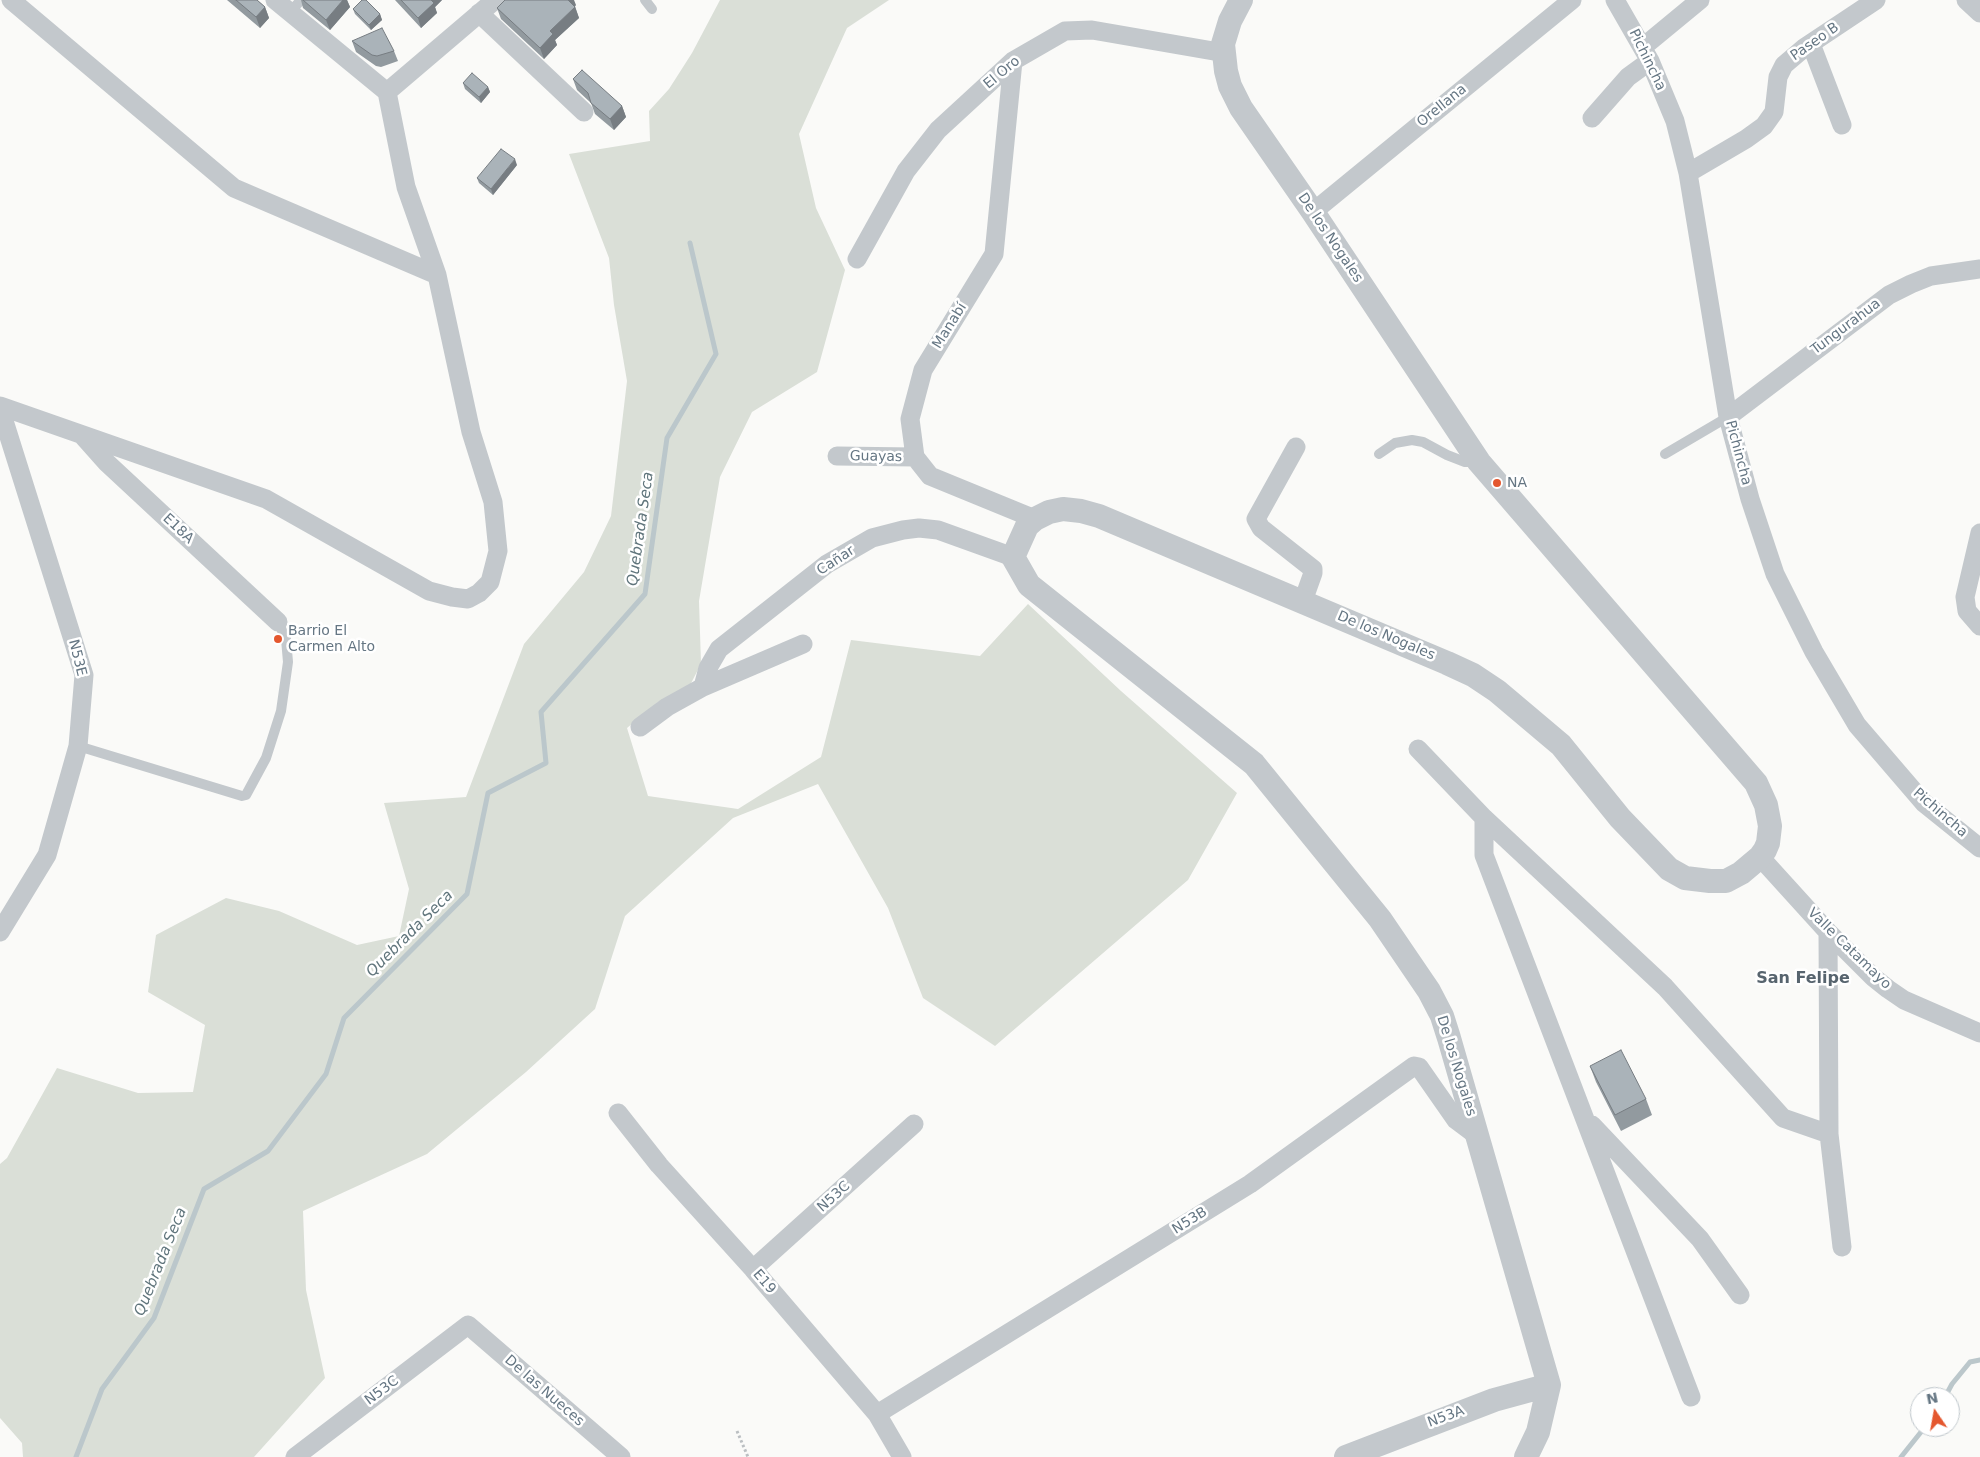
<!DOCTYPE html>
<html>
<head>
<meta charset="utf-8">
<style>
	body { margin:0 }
	#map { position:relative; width:1980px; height:1457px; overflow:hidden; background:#fafaf8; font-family:"DejaVu Sans",sans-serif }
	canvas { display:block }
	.north { position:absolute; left:1910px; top:1387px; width:50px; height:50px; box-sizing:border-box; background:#fff; border:1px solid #c1c8cd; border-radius:50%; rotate:348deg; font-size:14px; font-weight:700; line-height:20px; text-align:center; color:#657683 }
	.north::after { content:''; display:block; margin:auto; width:18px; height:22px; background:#e4572e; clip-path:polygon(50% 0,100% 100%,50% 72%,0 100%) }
</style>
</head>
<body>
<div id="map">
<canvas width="1980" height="1457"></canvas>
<div class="north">N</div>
</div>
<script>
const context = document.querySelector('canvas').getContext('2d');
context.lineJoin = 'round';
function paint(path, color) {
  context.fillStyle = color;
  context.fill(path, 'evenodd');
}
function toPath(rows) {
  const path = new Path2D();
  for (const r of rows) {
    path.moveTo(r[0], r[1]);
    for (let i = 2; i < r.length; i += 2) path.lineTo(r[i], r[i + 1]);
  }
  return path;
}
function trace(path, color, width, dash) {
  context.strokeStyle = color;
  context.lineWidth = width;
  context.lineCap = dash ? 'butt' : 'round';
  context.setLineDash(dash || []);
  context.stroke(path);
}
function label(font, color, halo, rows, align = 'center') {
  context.font = font + ' "DejaVu Sans",sans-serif';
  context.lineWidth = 5;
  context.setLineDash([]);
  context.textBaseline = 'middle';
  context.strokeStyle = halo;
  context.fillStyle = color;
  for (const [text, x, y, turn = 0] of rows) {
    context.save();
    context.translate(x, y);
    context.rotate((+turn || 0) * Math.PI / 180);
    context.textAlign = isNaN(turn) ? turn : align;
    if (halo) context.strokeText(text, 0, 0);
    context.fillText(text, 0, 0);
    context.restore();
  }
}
paint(toPath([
	[720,0,889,0,847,28,799,134,816,208,845,270,817,372,752,412,720,477,699,601,701,664,687,691,658,702,627,728,648,796,738,809,821,757,851,640,980,656,1028,604,1121,691,1237,793,1188,880,995,1046,923,998,888,908,818,784,733,818,625,916,595,1009,526,1072,427,1154,303,1211,306,1290,325,1378,254,1457,23,1457,22,1443,0,1418,0,1164,7,1158,57,1068,138,1093,193,1092,205,1025,148,992,156,935,226,898,279,911,357,945,399,936,409,889,384,803,466,797,524,644,584,572,611,516,627,381,614,305,609,258,569,154,650,141,649,111,669,89,692,53]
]), '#dadfd7');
trace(toPath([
	[1945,1397,1952,1384,1970,1362,1980,1360],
	[76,1457,102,1389,154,1318,204,1189,268,1151,326,1074,344,1018,467,894,488,793,546,763,541,712,645,594,667,438,716,354,690,243],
	[1901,1457,1925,1427]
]), '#bbc7cb', 5);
trace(toPath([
	[737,1431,748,1457]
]), '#bbbfc2', 3, [2.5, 2.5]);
trace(toPath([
	[645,0,652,9],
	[290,12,301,0],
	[1379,454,1395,443,1412,440,1423,442,1447,455,1465,462,1477,462],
	[1665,454,1728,417],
	[78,746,242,796,246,795,266,758,281,711,288,662,286,639,278,622]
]), '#c3c8cc', 10);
trace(toPath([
	[11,0,234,188,437,275],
	[1615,0,1650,61,1675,121,1688,173,1728,417,1750,499,1775,574,1814,652,1857,725,1924,803,1980,848],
	[1966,0,1980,13],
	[479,13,584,112],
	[1811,44,1842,125],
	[1643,47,1700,0],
	[1013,61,994,254,923,370,910,419,915,457,930,476,1035,519],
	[387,92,495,0],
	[1592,118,1628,77,1650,61],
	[1688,173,1746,139,1764,126,1774,112,1778,77,1784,65,1804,48,1876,0],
	[1313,212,1572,0],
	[857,259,906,171,938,130,1013,61,1065,31,1092,30,1225,53],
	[0,406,266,499,429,591,452,597,468,599,479,593,490,582,498,551,493,502,471,432,437,275,406,187,387,92,275,0],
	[0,408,84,675,78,746,47,855,0,932],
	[1728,417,1889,295,1911,284,1931,276,1980,269],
	[82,435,106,462,278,622],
	[1296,447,1256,519,1261,528,1313,569,1313,573,1303,601],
	[837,456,915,457],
	[1980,533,1965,597,1967,611,1980,626],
	[703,687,708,668,719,649,827,564,872,538,903,530,919,528,938,530,1013,557],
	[640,727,667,707,703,687,803,644],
	[1418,749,1484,818,1665,987,1783,1118,1829,1134],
	[1484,818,1484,855,1691,1397],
	[1760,857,1828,932,1873,977,1888,989,1904,1000,1980,1033],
	[1828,932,1829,1134,1842,1247],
	[618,1113,659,1165,753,1269,877,1414,902,1457],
	[1592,1125,1700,1239,1740,1295],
	[753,1269,914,1124],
	[877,1414,1250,1184,1414,1066,1419,1067,1456,1120,1476,1135],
	[295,1457,468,1325,621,1457]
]), '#c3c8cc', 19);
trace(toPath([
	[1241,0,1230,21,1223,44,1226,71,1230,86,1241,108,1313,212,1479,462,1756,783,1766,805,1770,826,1768,843,1765,850,1760,857,1741,873,1726,881,1710,881,1685,878,1669,869,1620,818,1561,745,1497,691,1473,675,1447,663,1099,516,1081,511,1063,509,1049,512,1035,519,1027,526,1013,557,1029,585,1254,764,1380,919,1429,991,1442,1016,1449,1038,1549,1385,1538,1432,1526,1457],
	[1346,1457,1494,1400,1549,1385]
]), '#c3c8cc', 24);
paint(toPath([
	[227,0,257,0,265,7,269,18,260,28],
	[301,0,347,0,350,7,330,30,303,8],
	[395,0,442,0,435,7,437,13,421,28],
	[576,5,575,6,579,18,555,40,557,45,544,59,501,19,497,8],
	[353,9,380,14,382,20,371,30,355,14],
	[352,41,394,51,398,61,381,67,376,66,356,52],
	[573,79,622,106,626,117,614,130,595,114,591,103,577,90],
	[463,83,488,87,490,92,481,103,465,89],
	[517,165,493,195,479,183,477,178],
	[1590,1066,1646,1099,1652,1115,1621,1131,1596,1082]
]), '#929a9f');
paint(toPath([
	[343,0,347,0,350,7,330,30,326,20],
	[430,0,442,0,435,7,437,13,421,28,418,18],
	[568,0,574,0,576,5,571,10],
	[265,7,269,18,260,28,256,17],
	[575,7,579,18,555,40,557,45,544,59,540,48,550,31],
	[380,14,382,20,371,30,369,25],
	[488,87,490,92,481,103,479,97],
	[622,106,626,117,614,130,610,119],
	[515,159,517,165,493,195,491,189]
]), '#777d82');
const building = toPath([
	[236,0,257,0,265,7,256,17,236,0],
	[303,0,343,0,326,20,303,0],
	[362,0,366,0,380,14,369,25,353,9,362,0],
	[401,0,431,0,434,3,418,18,401,0],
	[505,0,568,0,575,7,550,31,553,34,540,48,497,8,505,0],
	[382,28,394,51,377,56,372,55,352,41,382,28],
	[582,70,622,106,610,119,591,103,588,93,573,79,582,70],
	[472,73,488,87,479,97,463,83,472,73],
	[501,149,515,159,491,189,477,178,501,149],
	[1621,1050,1646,1099,1615,1115,1590,1066,1621,1050]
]);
paint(building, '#aab3b9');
trace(building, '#777d82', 1);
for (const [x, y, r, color] of [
	[1497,483,5,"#e4572e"],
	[278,639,5,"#e4572e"]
]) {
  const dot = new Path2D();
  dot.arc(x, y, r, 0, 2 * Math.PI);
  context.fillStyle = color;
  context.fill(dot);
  trace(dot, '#fff', 2);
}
label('14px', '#657683', '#fff', [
	["Paseo B",1815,42,-35],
	["Pichincha",1647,60,64],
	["El Oro",1002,73,-40],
	["Orellana",1442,106,-39],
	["De los Nogales",1330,238,56],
	["Manabí",950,326,-58],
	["Tungurahua",1846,327,-37],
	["Pichincha",1738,453,75],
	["Guayas",876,457,1],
	["E18A",178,529,43],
	["Cañar",836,561,-33],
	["De los Nogales",1386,636,23],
	["N53E",77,658,76],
	["Pichincha",1940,813,41],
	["Valle Catamayo",1849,949,44],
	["De los Nogales",1456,1066,73],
	["N53C",834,1197,-42],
	["N53B",1190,1221,-32],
	["E19",764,1282,49],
	["N53C",382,1391,-37],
	["De las Nueces",544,1391,41],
	["N53A",1446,1417,-20]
]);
label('14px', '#657683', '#fff', [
	["NA",1507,483],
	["Barrio El",288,631],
	["Carmen Alto",288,647]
], 'left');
label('italic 15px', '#60757c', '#fff', [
	["Quebrada Seca",641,529,-82],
	["Quebrada Seca",410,934,-45],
	["Quebrada Seca",161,1262,-68]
]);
label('bold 16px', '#57646e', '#fff', [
	["San Felipe",1803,979]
]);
</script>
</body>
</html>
